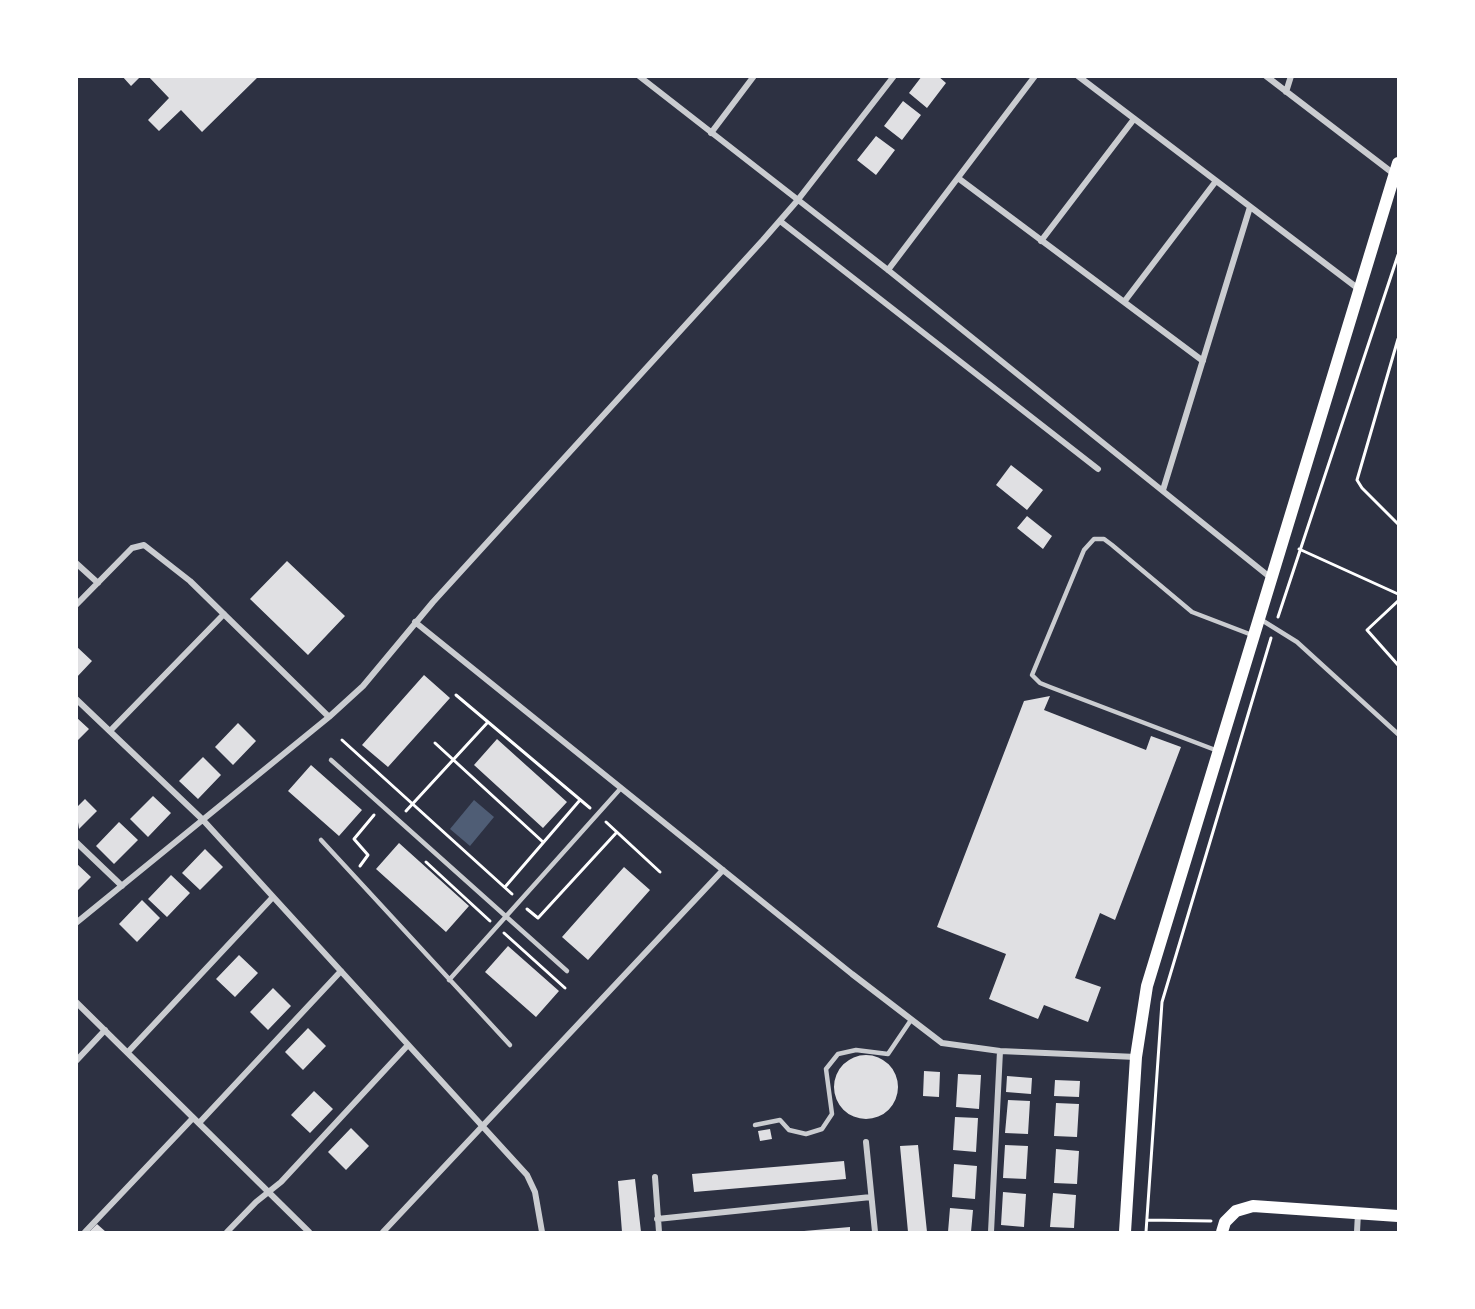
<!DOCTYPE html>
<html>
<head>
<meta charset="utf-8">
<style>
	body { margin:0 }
	#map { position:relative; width:1475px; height:1309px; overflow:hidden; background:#2d3142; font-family:Raleway,sans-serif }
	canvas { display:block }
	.frame { position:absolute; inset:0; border:78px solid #fff; pointer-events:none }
</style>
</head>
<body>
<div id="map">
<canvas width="1475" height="1309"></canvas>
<div class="frame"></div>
</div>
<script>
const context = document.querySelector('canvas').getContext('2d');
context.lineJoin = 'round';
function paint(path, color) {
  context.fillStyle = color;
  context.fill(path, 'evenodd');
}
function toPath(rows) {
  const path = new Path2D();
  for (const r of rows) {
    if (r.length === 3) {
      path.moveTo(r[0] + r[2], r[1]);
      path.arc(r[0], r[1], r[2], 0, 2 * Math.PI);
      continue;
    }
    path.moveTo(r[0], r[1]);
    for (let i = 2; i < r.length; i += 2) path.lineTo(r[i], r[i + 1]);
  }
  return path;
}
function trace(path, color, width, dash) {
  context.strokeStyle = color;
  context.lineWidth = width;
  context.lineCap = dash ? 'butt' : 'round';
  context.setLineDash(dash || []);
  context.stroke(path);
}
paint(toPath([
	[474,800,494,817,470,846,450,829]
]), '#4f5d75');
paint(toPath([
	[122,76,141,76,131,86],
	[148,76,259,76,202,132,181,110,159,131,148,120,169,98],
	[922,76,938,76,946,83,927,108,909,93],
	[903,101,921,115,902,140,884,126],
	[876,136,895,150,876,175,857,160],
	[1011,465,1043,490,1027,510,996,485],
	[1027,516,1052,536,1043,549,1017,528],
	[287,561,345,616,308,655,250,599],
	[76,646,92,661,76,678],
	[424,675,450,698,388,767,362,745],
	[1050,696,1044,710,1146,750,1151,736,1181,747,1115,920,1100,913,1075,978,1101,987,1088,1022,1044,1005,1038,1019,989,999,1006,954,937,927,1024,701],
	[76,717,89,729,76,742],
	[238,723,256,741,233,765,215,747],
	[497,739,567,802,543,828,474,765],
	[203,757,221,775,198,799,179,781],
	[311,765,362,810,339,836,288,791],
	[153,796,171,813,148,837,130,819],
	[85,799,97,811,79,829,76,808],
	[119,822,138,840,114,864,96,846],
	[399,843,469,906,446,932,376,869],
	[205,849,223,867,200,890,182,873],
	[76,863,91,877,76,892],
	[624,867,650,890,588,960,562,937],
	[171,875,190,893,167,917,148,899],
	[142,900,160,918,137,942,119,924],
	[508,946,559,991,536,1017,485,972],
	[239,955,258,973,235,997,216,979],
	[273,988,291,1006,268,1030,250,1012],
	[308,1028,326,1046,303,1070,285,1052],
	[866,1087,32],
	[924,1071,940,1072,939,1097,923,1096],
	[958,1074,981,1075,979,1109,956,1107],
	[1007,1076,1032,1078,1031,1094,1006,1092],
	[1055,1080,1080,1081,1079,1097,1054,1096],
	[314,1091,333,1109,310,1133,291,1115],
	[1008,1100,1030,1101,1028,1134,1005,1133],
	[1056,1103,1079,1104,1077,1137,1054,1136],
	[955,1117,978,1118,976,1152,953,1150],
	[351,1128,369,1146,346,1170,328,1152],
	[770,1129,772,1139,760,1141,758,1131],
	[918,1145,927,1232,908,1232,900,1146],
	[1005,1145,1028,1146,1026,1179,1003,1178],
	[1056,1149,1079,1151,1077,1184,1054,1183],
	[844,1161,846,1179,694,1192,692,1174],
	[954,1164,977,1166,975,1199,952,1197],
	[635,1179,641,1232,622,1232,618,1181],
	[1003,1192,1026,1194,1024,1227,1001,1225],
	[1053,1193,1076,1195,1074,1228,1050,1227],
	[950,1208,973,1210,971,1232,948,1232],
	[97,1224,106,1232,89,1232],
	[850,1227,850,1232,805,1232,804,1231]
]), '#e0e0e3');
trace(toPath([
	[1398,339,1357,480,1362,488,1398,524],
	[1299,549,1398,594],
	[1398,601,1367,630,1398,665],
	[1278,617,1398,255],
	[456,695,590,808],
	[342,740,512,894],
	[435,743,543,842],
	[406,811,488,722],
	[606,822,660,872],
	[426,862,490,921],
	[360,866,368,855,354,839,374,815],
	[505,887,580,800],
	[527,909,538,918,617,832],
	[504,933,565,988],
	[1147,1220,1211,1221],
	[1146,1232,1162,1002,1271,638]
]), '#fff', 3);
trace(toPath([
	[1260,619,1297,642,1398,734],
	[1218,751,1050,687,1040,683,1032,675,1084,550,1094,539,1104,539,1112,545,1192,612,1252,635],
	[331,760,567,971],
	[321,840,510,1045],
	[449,980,621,788],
	[755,1125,780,1120,789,1130,806,1134,822,1129,832,1114,826,1069,838,1054,856,1050,888,1054,911,1020]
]), '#caccd0', 4.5);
trace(toPath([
	[639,76,888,270,1271,578],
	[1078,76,1360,290],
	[1266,76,1394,174],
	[1286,92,1291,76],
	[711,133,754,76],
	[958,178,1203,361],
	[780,221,1098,469],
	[1041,241,1134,119],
	[888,270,1035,76],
	[1124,302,1216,181],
	[1163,490,1250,207],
	[76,563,98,583],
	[76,605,132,548,144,545,190,581,329,717],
	[415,622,852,974,942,1043,1000,1051,1136,1057],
	[76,699,203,820,527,1175,535,1192,542,1232],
	[110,731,224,614],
	[76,842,122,886],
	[76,923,329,717,363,686,433,602,763,240,797,201,894,76],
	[76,1002,309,1232],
	[128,1052,273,897],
	[76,1061,105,1030],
	[199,1123,341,971],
	[866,1142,875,1232],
	[655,1177,659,1232],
	[657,1219,871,1197],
	[85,1232,193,1118],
	[227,1232,256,1202,281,1182,408,1045],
	[383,1232,723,870],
	[991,1232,1000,1051],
	[1357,1232,1358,1213]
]), '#caccd0', 6);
trace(toPath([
	[1125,1232,1136,1057,1147,986,1398,163],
	[1222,1232,1225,1222,1236,1211,1253,1206,1398,1216]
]), '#fff', 12);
</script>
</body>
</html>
